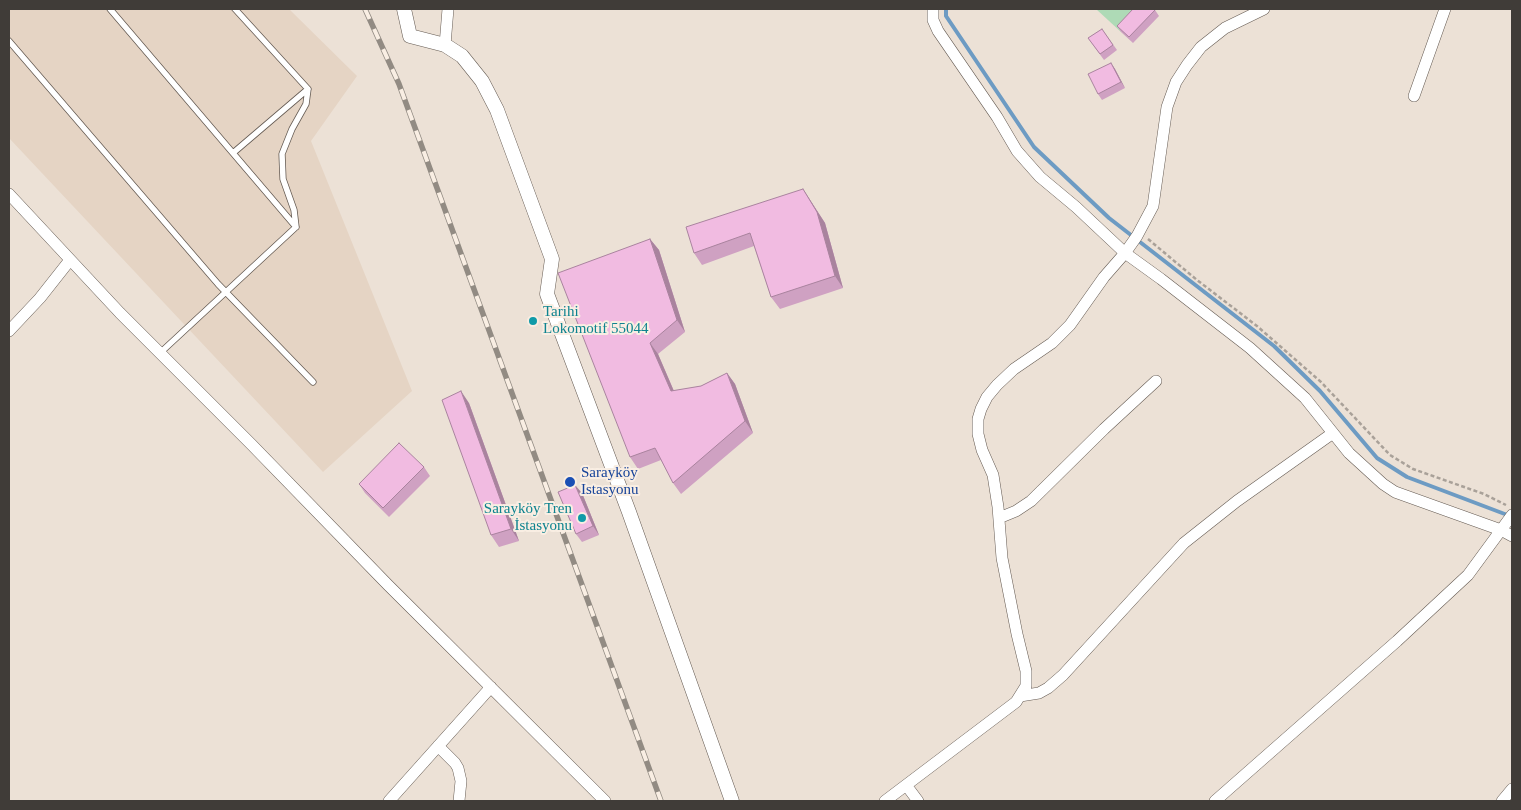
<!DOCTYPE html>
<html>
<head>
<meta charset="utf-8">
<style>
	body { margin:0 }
	#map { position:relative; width:1521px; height:810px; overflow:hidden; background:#ece1d6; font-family:"Times New Roman",serif }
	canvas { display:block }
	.frame { position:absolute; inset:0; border:10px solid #403c38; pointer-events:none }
</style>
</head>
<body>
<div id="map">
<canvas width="1521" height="810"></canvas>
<div class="frame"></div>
</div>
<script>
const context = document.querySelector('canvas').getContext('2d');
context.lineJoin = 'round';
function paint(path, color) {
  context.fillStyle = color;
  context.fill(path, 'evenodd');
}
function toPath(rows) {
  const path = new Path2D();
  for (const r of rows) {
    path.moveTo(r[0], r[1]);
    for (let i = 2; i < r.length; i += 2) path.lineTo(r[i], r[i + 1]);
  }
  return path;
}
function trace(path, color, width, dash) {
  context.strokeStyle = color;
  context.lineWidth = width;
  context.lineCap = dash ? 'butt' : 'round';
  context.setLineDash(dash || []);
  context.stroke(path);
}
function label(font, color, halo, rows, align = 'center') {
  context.font = font + ' "Times New Roman",serif';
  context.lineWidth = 4;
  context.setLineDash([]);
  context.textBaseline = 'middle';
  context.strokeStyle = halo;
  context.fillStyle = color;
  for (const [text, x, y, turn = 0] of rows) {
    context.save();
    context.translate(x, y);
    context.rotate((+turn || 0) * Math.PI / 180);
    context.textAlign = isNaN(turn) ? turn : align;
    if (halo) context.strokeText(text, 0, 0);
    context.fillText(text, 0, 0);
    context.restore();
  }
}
paint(toPath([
	[9,9,289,9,357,76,311,141,412,391,323,472,9,138]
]), '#e5d4c4');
paint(toPath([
	[1096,9,1143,9,1121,32]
]), '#aedab6');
trace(toPath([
	[946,9,946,16,1034,147,1109,218,1274,346,1320,391,1377,458,1407,477,1510,516]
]), '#6d9bc3', 4);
const service = toPath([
	[110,9,296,227],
	[235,9,308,89,306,104,292,129,282,154,283,179,294,210,296,227],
	[9,41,218,284,313,382],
	[233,153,308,89],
	[160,353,296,227]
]);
const minor = toPath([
	[933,9,933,20,938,31,997,117,1017,151,1040,177,1076,207,1125,253,1161,279,1250,348,1305,398,1349,453,1383,484,1395,492,1501,530,1512,536],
	[445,45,448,9],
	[1414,96,1445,9],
	[9,194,120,313,252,445,388,585,605,801],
	[9,331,40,298,70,260],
	[999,518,1016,511,1031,501,1104,429,1156,381],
	[1020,696,1039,693,1048,688,1063,675,1184,543,1237,501,1333,433],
	[438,746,455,763,458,768,461,781,459,801],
	[906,785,918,801],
	[389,801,491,687],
	[885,801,1016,702,1026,686,1026,671,1017,634,1002,558,998,507,993,475,982,450,978,434,978,419,981,409,987,397,997,385,1014,369,1052,343,1070,325,1104,277,1125,253,1137,236,1153,206,1167,107,1176,82,1187,65,1201,47,1225,28,1264,9],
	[1215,801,1397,641,1468,575,1512,515],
	[1502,801,1512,789]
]);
const tertiary = toPath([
	[404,9,410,36,445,45,462,56,482,81,497,110,552,259,547,294,629,512,732,801]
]);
trace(service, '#655b53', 7);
trace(minor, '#655b53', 12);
trace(tertiary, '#655b53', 15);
trace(toPath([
	[1148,239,1197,280,1257,326,1321,382,1390,455,1413,469,1484,494,1506,505]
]), '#a9a199', 2.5, [4, 2.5]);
trace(service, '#fff', 5.5);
trace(minor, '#fff', 11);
trace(tertiary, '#fff', 14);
const rail = toPath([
	[365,9,399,84,661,801]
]);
trace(rail, '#928b83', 5.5);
trace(rail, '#f9eee3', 4, [11]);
paint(toPath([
	[1155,10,1159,16,1133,43,1121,32,1117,26],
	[1102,29,1117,50,1104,60,1088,38],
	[1111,63,1115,69,1125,88,1102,100,1098,94],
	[803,189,825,223,843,288,780,309,771,297,754,246,702,265,694,253],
	[650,239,659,250,685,332,658,354,674,391,701,386,727,373,735,384,753,433,681,494,673,483,661,460,638,469,630,457],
	[469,403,519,541,499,547,491,535],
	[424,467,430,476,389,517,365,493,359,484],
	[582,493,599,535,582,542,576,534]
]), '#cfa1c2');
paint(toPath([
	[1111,63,1115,69,1125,88,1121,82],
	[803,189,825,223,843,288,835,276],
	[650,239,659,250,685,332,677,320],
	[650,343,658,354,679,403,671,391],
	[727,373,735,384,753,433,745,421],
	[461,391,469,403,519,541,511,529],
	[575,485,582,493,599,535,593,526]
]), '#a9839e');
const building = toPath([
	[1133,9,1154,9,1155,10,1129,37,1117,26,1133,9],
	[1102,29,1113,45,1100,54,1088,38,1102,29],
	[1111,63,1121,82,1098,94,1088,74,1111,63],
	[803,189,817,212,835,276,771,297,750,233,694,253,686,227,803,189],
	[650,239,677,320,650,343,671,391,701,386,727,373,745,421,673,483,655,448,630,457,558,273,650,239],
	[461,391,511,529,491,535,442,400,461,391],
	[399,443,424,467,383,508,359,484,399,443],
	[575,485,593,526,576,534,558,492,575,485]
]);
paint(building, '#f1bbe1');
trace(building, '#a9839e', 1);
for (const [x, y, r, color] of [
	[533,321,5,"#0f9aa8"],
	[570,482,6,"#1a4fb4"],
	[582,518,5,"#0f9aa8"]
]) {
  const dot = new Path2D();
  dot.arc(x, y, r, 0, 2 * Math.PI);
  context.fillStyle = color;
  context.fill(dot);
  trace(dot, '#f9eee3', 2);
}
label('15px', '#0d838f', '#f9eee3', [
	["Tarihi",543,312],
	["Lokomotif 55044",543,329],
	["Sarayköy Tren",572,509,"right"],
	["İstasyonu",572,526,"right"]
], 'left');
label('15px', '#164399', '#f9eee3', [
	["Sarayköy",581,473],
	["Istasyonu",581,490]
], 'left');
</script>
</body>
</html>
